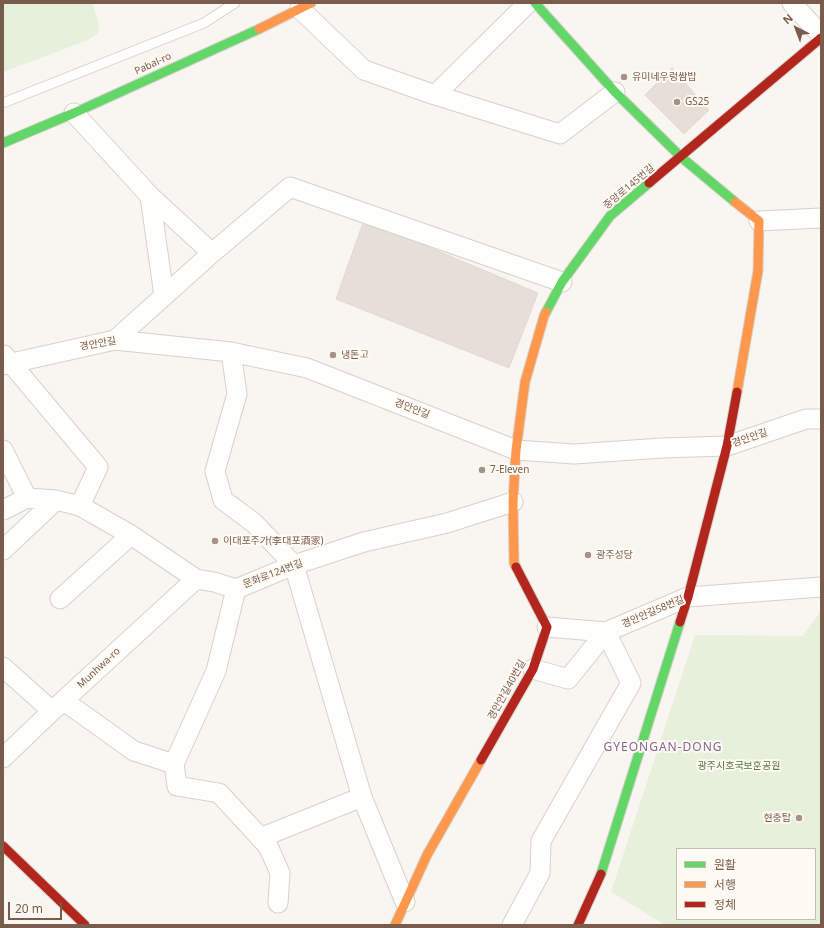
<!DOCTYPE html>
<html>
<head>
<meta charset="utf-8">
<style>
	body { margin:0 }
	#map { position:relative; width:824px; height:928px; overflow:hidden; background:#f9f5f0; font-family:"Noto Sans","Noto Sans KR",sans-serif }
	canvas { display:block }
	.frame { position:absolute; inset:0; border:4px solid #7a5c4d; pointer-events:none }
	.legend { position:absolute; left:676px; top:848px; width:140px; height:72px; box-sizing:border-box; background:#fffaf3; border:1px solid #cabbb1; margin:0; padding:5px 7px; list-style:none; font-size:12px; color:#7a5c4d }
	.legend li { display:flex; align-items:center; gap:8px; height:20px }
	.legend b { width:20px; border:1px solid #cabbb1 }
	.north { position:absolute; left:776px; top:8px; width:40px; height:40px; -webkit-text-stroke:3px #fffaf3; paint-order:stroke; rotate:318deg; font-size:11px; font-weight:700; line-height:16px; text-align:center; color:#7a5c4d }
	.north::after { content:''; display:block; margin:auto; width:14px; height:18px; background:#7a5c4d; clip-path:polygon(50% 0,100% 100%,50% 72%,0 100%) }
	.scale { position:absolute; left:8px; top:902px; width:54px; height:18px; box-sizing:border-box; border:2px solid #7a5c4d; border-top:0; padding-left:5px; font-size:12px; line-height:14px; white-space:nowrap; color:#7a5c4d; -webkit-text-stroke:3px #fffaf3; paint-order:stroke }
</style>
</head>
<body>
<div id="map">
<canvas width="824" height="928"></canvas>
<div class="frame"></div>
<ul class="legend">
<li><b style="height:5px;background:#63d668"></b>원활</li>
<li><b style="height:5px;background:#ff974d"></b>서행</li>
<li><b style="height:5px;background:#b3261e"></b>정체</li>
</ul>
<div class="north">N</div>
<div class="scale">20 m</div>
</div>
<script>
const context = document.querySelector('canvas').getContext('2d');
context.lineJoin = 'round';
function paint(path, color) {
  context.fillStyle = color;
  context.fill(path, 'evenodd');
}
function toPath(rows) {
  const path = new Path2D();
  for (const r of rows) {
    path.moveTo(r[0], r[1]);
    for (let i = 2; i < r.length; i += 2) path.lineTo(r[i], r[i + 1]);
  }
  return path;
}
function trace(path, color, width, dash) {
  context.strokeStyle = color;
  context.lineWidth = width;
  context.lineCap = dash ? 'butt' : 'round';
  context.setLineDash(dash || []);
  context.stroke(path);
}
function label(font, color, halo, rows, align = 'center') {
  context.font = font + ' "Noto Sans","Noto Sans KR",sans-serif';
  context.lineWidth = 4;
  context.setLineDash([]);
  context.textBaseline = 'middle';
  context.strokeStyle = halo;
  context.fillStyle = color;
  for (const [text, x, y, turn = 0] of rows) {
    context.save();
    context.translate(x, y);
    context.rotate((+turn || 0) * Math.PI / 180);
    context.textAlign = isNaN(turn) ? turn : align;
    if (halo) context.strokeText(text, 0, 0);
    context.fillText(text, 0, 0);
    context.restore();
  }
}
paint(toPath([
	[3,3,92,3,99,23,98,33,88,40,3,72],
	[821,611,821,925,665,925,611,892,695,635,803,636],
	[677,849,815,849,815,919,677,919]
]), '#e7f0db');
const building = toPath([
	[672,68,709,110,684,134,645,95,672,68],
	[364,220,538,293,509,368,336,299,364,220]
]);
paint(building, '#e6ded7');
trace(building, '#e2d8d2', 1);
const lane = toPath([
	[3,103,204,23,235,3]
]);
const street = toPath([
	[792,3,821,35],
	[300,9,364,70,435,95,560,134,615,92],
	[435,95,528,3],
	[74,113,150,196,164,296],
	[150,196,212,253],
	[759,221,821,218],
	[115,340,212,253,290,187,562,282],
	[231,352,237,394,215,471,223,500,254,523,294,565,362,797,405,902],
	[4,355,98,467,80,506],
	[3,365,115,340,231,352,307,368,516,450,574,454,662,448,727,446,806,419,821,419],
	[3,450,27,498],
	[3,510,27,498,56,500,80,506,131,535,196,579,214,582,236,589,294,565,364,542,447,523,513,502],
	[3,550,56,500],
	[60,599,131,535],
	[3,667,52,711],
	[533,669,568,679,606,632,688,597,821,587],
	[64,701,134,751,174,764,216,671,236,589],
	[3,758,52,711,196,579],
	[174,764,177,786,219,793,268,846,280,873,278,903],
	[260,838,362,797],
	[512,925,540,873,541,841,631,683,606,632,547,627]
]);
const fast = toPath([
	[535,3,615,92,681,157,735,202],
	[3,143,74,113,259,29],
	[546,312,562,282,610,216,649,183],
	[601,874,680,622]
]);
const slow = toPath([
	[259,29,311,3],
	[735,202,759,221,758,271,737,392],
	[516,567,514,563,513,502,516,450,525,382,544,316,546,312],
	[395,925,427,855,481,760]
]);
const jam = toPath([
	[649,183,821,38],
	[680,622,688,597,727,446,737,392],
	[481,760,533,669,547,627,516,567],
	[3,846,85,925],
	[578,925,601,874]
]);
trace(lane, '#d7d1cb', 11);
trace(street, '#d7d1cb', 21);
trace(fast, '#d9d2cb', 11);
trace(slow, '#d9d2cb', 11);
trace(jam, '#d9d2cb', 11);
trace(lane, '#fefefd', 9);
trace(street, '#fefefd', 19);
trace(fast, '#63d668', 9);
trace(slow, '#ff974d', 9);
trace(jam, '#b3261e', 9);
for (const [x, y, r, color] of [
	[624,77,4,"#a69286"],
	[677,102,4,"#a69286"],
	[333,355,4,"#a69286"],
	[482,470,4,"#a69286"],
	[215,541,4,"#a69286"],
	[588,555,4,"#a69286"],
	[799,818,4,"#a69286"]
]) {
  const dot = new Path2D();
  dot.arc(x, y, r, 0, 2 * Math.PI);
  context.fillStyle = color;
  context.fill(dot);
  trace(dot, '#fffaf3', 1.5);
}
label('10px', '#7a5c4d', '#fffaf3', [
	["Pabal-ro",153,64,-25],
	["중앙로145번길",629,187,-40],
	["경안안길",98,344,-10],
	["경안안길",412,409,21],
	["경안안길",750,438,-19],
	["문화로124번길",273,574,-21],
	["경안안길58번길",653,612,-23],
	["Munhwa-ro",99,668,-43],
	["경안안길40번길",507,690,-61]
]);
label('10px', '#7a5c4d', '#fffaf3', [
	["유미네우렁쌈밥",632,77],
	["GS25",685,102],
	["냉돈고",341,355],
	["7-Eleven",490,470],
	["이대포주가(李대포酒家)",223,541],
	["광주성당",596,555],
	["현충탑",791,818,"right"]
], 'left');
label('10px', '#537a41', '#fffaf3', [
	["광주시호국보훈공원",739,766]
]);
context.letterSpacing = '1px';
label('12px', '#846695', '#fffaf3', [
	["GYEONGAN-DONG",663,748]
]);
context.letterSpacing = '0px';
</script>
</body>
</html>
